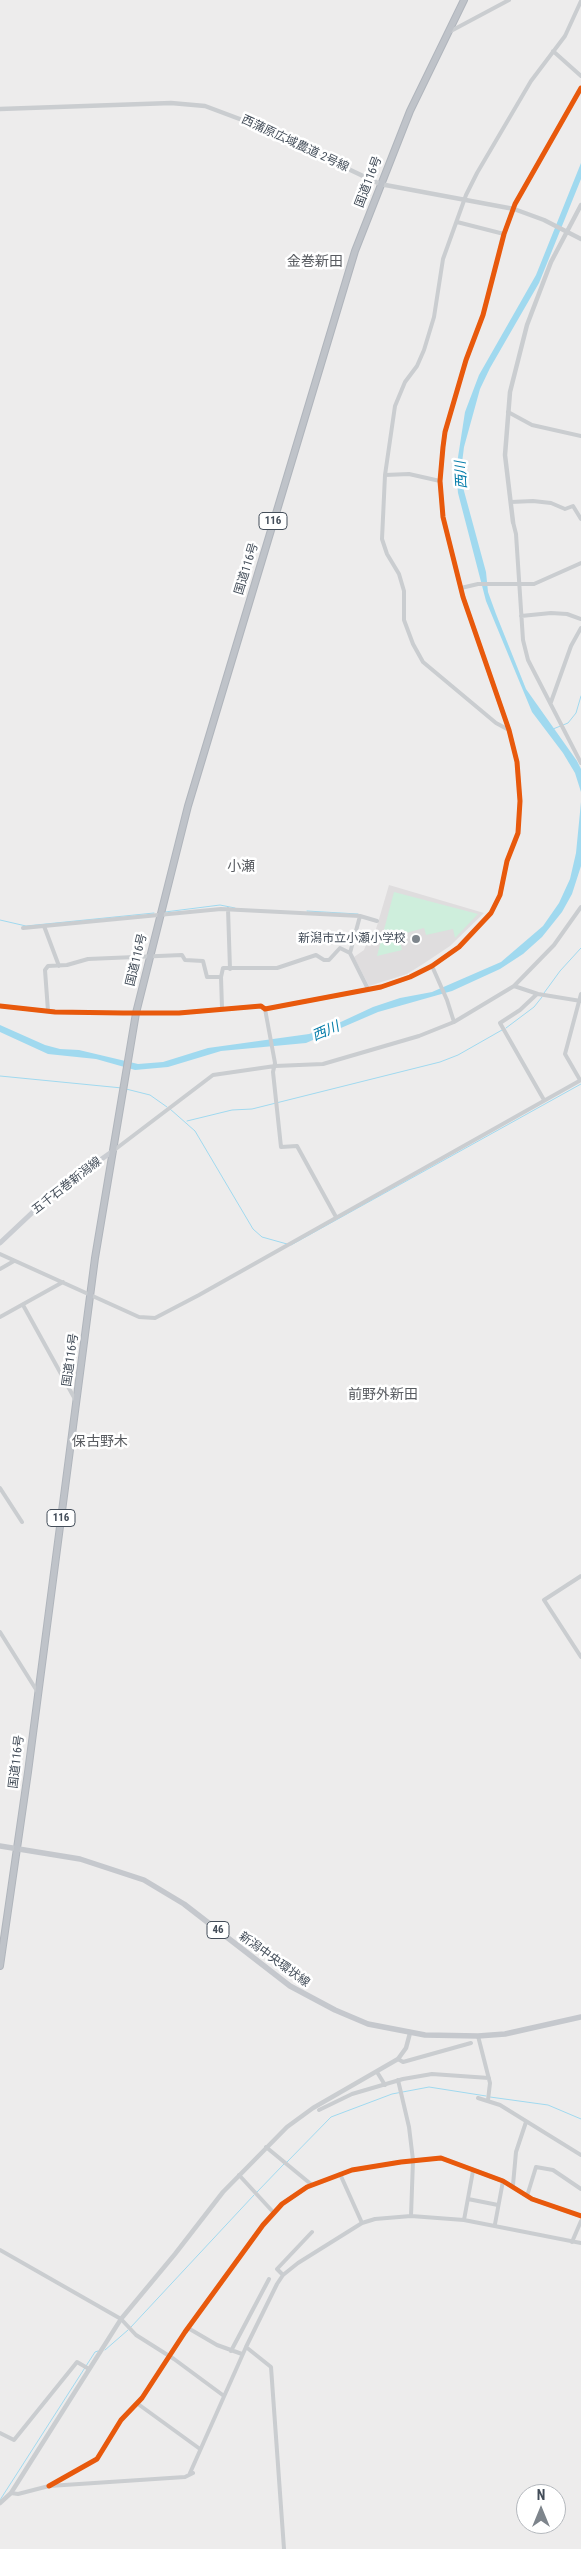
<!DOCTYPE html>
<html>
<head>
<meta charset="utf-8">
<style>
	body { margin:0 }
	#map { position:relative; width:581px; height:2549px; overflow:hidden; background:#edecec; font-family:"Roboto Condensed",sans-serif }
	canvas { display:block }
	.north { position:absolute; left:516px; top:2484px; width:50px; height:50px; box-sizing:border-box; background:#fff; border:1px solid #b4b8bd; border-radius:50%; rotate:0deg; font-size:14px; font-weight:700; line-height:20px; text-align:center; color:#434d59 }
	.north::after { content:''; display:block; margin:auto; width:18px; height:22px; background:#7e858c; clip-path:polygon(50% 0,100% 100%,50% 72%,0 100%) }
</style>
</head>
<body>
<div id="map">
<canvas width="581" height="2549"></canvas>
<div class="north">N</div>
</div>
<script>
const context = document.querySelector('canvas').getContext('2d');
context.lineJoin = 'round';
function paint(path, color) {
  context.fillStyle = color;
  context.fill(path, 'evenodd');
}
function toPath(rows) {
  const path = new Path2D();
  for (const r of rows) {
    path.moveTo(r[0], r[1]);
    for (let i = 2; i < r.length; i += 2) path.lineTo(r[i], r[i + 1]);
  }
  return path;
}
function trace(path, color, width, dash) {
  context.strokeStyle = color;
  context.lineWidth = width;
  context.lineCap = dash ? 'butt' : 'round';
  context.setLineDash(dash || []);
  context.stroke(path);
}
function label(font, color, halo, rows, align = 'center') {
  context.font = font + ' "Roboto Condensed","Noto Sans JP",sans-serif';
  context.lineWidth = 5;
  context.setLineDash([]);
  context.textBaseline = 'middle';
  context.strokeStyle = halo;
  context.fillStyle = color;
  for (const [text, x, y, turn = 0] of rows) {
    context.save();
    context.translate(x, y);
    context.rotate((+turn || 0) * Math.PI / 180);
    context.textAlign = isNaN(turn) ? turn : align;
    if (halo) context.strokeText(text, 0, 0);
    context.fillText(text, 0, 0);
    context.restore();
  }
}
paint(toPath([
	[389,885,484,913,450,946,423,964,407,974,369,986,354,957,364,950,366,945,371,946]
]), '#dfddde');
paint(toPath([
	[394,892,478,914,455,938,453,929,426,935,424,928,399,935,402,950,377,956]
]), '#ceeedc');
paint(toPath([
	[581,163,581,179,539,283,490,368,480,389,464,447,461,471,464,491,486,572,488,592,496,614,526,689,577,761,581,769,581,792,575,773,563,753,532,712,486,601,458,493,456,470,465,412,479,375,536,275],
	[581,802,581,866,572,894,562,912,542,937,523,954,500,969,452,991,378,1012,306,1043,221,1051,168,1067,135,1070,96,1059,48,1054,0,1032,0,1025,45,1045,60,1049,79,1050,138,1064,163,1062,208,1048,309,1034,330,1027,373,1007,400,998,432,992,501,962,543,926,559,903,570,879,576,853]
]), '#a0d9ef');
trace(toPath([
	[553,729,568,723,576,713,581,696],
	[307,911,358,914],
	[165,912,220,905,235,908],
	[0,920,26,926,154,913],
	[544,993,560,971,581,948],
	[506,1028,534,1007,542,997],
	[0,1076,122,1088],
	[126,1089,150,1095,167,1107],
	[170,1109,195,1131,253,1229,262,1237,287,1244],
	[187,1121,232,1110,252,1109,440,1062,458,1055,502,1030],
	[291,1245,581,1084],
	[490,2097,548,2105,581,2119],
	[287,2162,331,2117,392,2094,429,2087,486,2096],
	[257,2192,284,2164],
	[131,2327,254,2195],
	[105,2350,128,2330],
	[0,2500,95,2352,98,2351]
]), '#a0d9ef', 1);
const trunk = toPath([
	[0,1966,28,1772,95,1258,136,1013,188,806,355,251,410,111,464,0]
]);
trace(trunk, '#b0b5bc', 8);
trace(toPath([
	[449,32,509,0],
	[553,51,581,76],
	[457,222,504,234],
	[508,412,532,425,581,436],
	[385,475,409,474,440,481],
	[511,502,533,501,551,503,565,509,573,506,581,519],
	[513,522,516,534,523,640,528,660,581,763],
	[461,588,478,584,534,584,581,563],
	[521,616,551,613,567,614,581,619],
	[551,702,571,646,581,628],
	[509,730,496,723,423,662,413,644,404,620,404,591,399,574,387,554,382,539,385,475,395,406,405,382,417,366,424,350,434,317,443,259,466,195,477,173,531,81,565,36,581,1],
	[228,909,230,969],
	[44,926,59,966],
	[23,928,221,909,360,916,377,921],
	[350,953,360,916],
	[432,966,447,1000,454,1022],
	[514,986,538,994,581,1001],
	[537,994,520,1010,500,1023,544,1100],
	[0,1006,55,1012,123,1013,179,1013,261,1006,265,1009,381,987,410,977,432,966,459,947,491,913,500,895,507,861,518,833,520,801,517,762,509,730,463,597,443,517,440,481,443,447,445,432,466,360,483,315,504,234,515,204,581,88],
	[222,1008,221,977,223,968,277,968,316,955,324,960,329,960,340,948,350,953,368,989],
	[265,1009,275,1063,273,1072,281,1147,297,1146,336,1217],
	[48,1011,45,970,48,966,67,965,88,959,182,955,185,960,203,961,207,977,221,977],
	[580,1080,565,1054,581,994],
	[113,1151,213,1075,275,1066,323,1064,419,1036,454,1022,514,986,554,945,581,907],
	[0,1254,139,1317,155,1318,199,1295,581,1080],
	[0,1269,14,1261],
	[23,1305,76,1401],
	[0,1317,63,1282],
	[0,1488,22,1522],
	[581,1576,544,1600,581,1657],
	[0,1632,37,1691],
	[478,2036,490,2083,488,2100],
	[398,2059,403,2062,471,2043],
	[377,2072,385,2085],
	[398,2080,409,2127,413,2160,411,2216],
	[478,2098,500,2105,581,2155],
	[319,2110,352,2094,403,2079,432,2074,489,2078],
	[266,2147,312,2185],
	[340,2174,362,2223],
	[239,2175,274,2213],
	[513,2185,516,2152,526,2122],
	[527,2196,536,2167,553,2170,581,2189],
	[468,2199,498,2205],
	[464,2220,473,2171],
	[495,2224,503,2181],
	[572,2242,581,2221],
	[0,2250,121,2319,136,2335,174,2359,224,2396],
	[283,2275,277,2269,312,2232],
	[188,2328,217,2345,242,2354],
	[246,2347,271,2367,284,2549],
	[231,2351,269,2279],
	[138,2404,200,2449],
	[0,2433,14,2440,77,2362,89,2369],
	[190,2473,246,2347,277,2284,283,2275,298,2263,362,2223,375,2219,411,2216,464,2220,581,2243],
	[49,2486,97,2459,121,2420,142,2398,185,2332,263,2225,282,2204,307,2187,352,2170,401,2162,441,2158,503,2181,532,2199,581,2216],
	[11,2493,18,2494,49,2486,185,2477,193,2473]
]), '#cacdd0', 4);
trace(toPath([
	[0,109,171,103,205,106,253,124,380,184,514,209,544,220,581,239],
	[513,522,505,455,510,392,527,325,551,262,581,205],
	[0,2503,11,2493,121,2319,175,2254,223,2192,287,2127,313,2108,398,2059,406,2048,410,2033]
]), '#cacdd0', 4.5);
trace(toPath([
	[0,1243,52,1194,113,1151]
]), '#cacdd2', 5);
trace(toPath([
	[0,1846,80,1859,144,1880,184,1904,290,1986,335,2010,368,2024,425,2035,478,2036,505,2034,581,2017]
]), '#c5c8cd', 5.5);
trace(trunk, '#bfc3c9', 6);
trace(toPath([
	[0,1006,55,1012,123,1013,179,1013,261,1006,265,1009,381,987,410,977,432,966,459,947,491,913,500,895,507,861,518,833,520,801,517,762,509,730,463,597,443,517,440,481,443,447,445,432,466,360,483,315,504,234,515,204,581,88],
	[49,2486,97,2459,121,2420,142,2398,185,2332,263,2225,282,2204,307,2187,352,2170,401,2162,441,2158,503,2181,532,2199,581,2216]
]), '#e8590c', 5);
for (const [x, y, r, color] of [
	[416,939,5,"#7e858c"]
]) {
  const dot = new Path2D();
  dot.arc(x, y, r, 0, 2 * Math.PI);
  context.fillStyle = color;
  context.fill(dot);
  trace(dot, '#fff', 2);
}
for (const [x, y, w] of [
	[273,521,28],
	[61,1518,28],
	[218,1930,22]
]) {
  const box = new Path2D();
  box.roundRect(x - w / 2, y - 8.5, w, 17, 4);
  context.fillStyle = '#fff';
  context.fill(box);
  trace(box, '#434d59', 1);
}
label('bold 11px', '#434d59', null, [
	["116",273,521],
	["116",61,1518],
	["46",218,1930]
]);
label('12px', '#434d59', '#fff', [
	["西蒲原広域農道 2号線",295,144,25],
	["国道116号",369,182,-69],
	["国道116号",247,569,-73],
	["国道116号",137,960,-76],
	["五千石巻新潟線",67,1186,-38],
	["国道116号",71,1360,-82],
	["国道116号",17,1762,-83],
	["新潟中央環状線",274,1960,36]
]);
label('12px', '#434d59', '#fff', [
	["新潟市立小瀬小学校",406,939]
], 'right');
label('14px', '#585b60', '#fff', [
	["金巻新田",315,262],
	["小瀬",241,867],
	["前野外新田",383,1395],
	["保古野木",100,1442]
]);
label('italic 14px', '#057daa', '#fff', [
	["西川",462,475,-93],
	["西川",326,1032,-23]
]);
</script>
</body>
</html>
